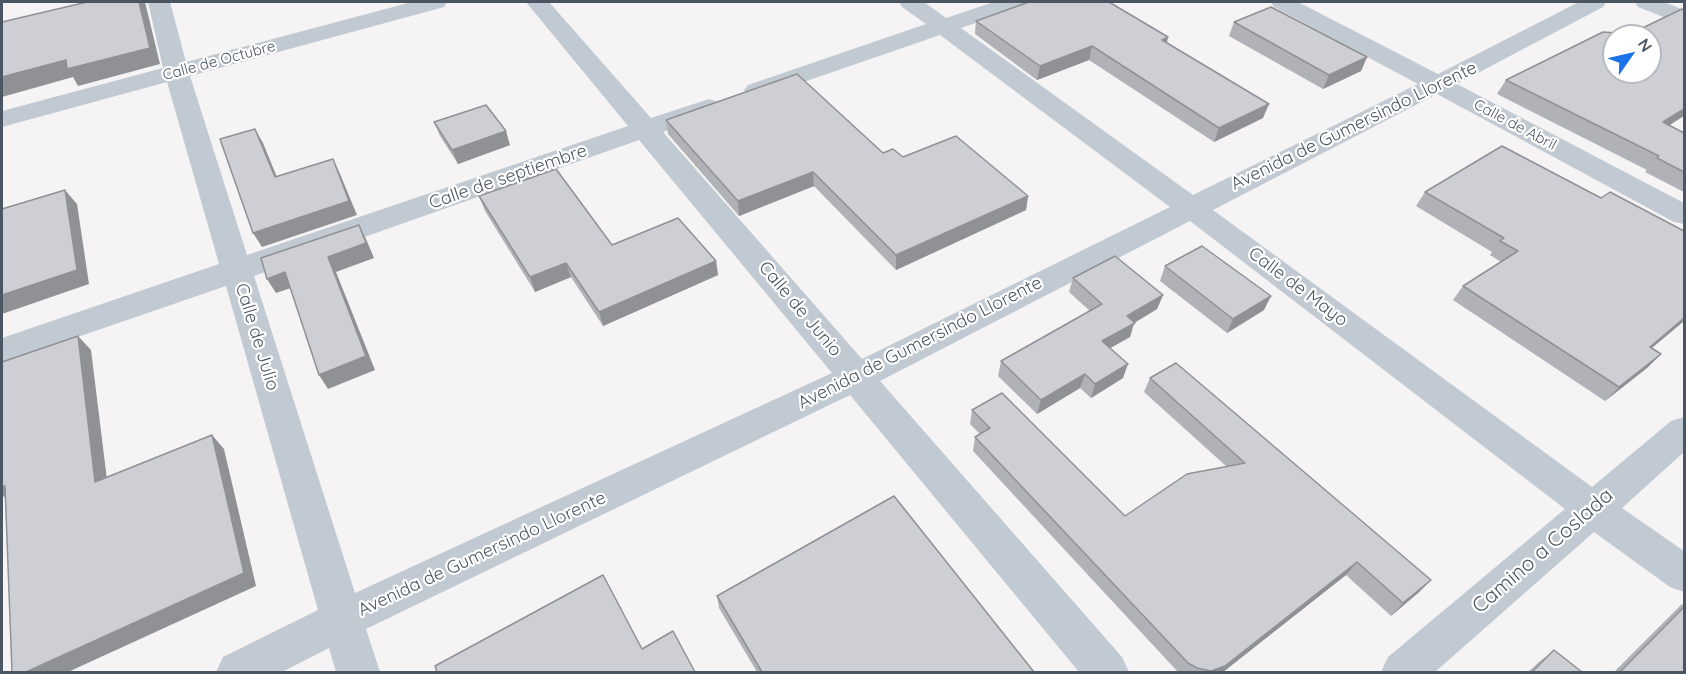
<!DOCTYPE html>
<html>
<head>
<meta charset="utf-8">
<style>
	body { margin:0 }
	#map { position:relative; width:1686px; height:674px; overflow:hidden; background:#f5f3f3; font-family:Quicksand,sans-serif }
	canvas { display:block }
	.frame { position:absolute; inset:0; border:3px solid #4a5661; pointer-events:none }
	.north { position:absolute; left:1602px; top:24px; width:60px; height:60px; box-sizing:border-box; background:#fff; border:2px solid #b7bbc0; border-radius:50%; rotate:56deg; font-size:16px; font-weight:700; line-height:24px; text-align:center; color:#4a5661 }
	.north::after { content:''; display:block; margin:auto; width:21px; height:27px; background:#1a73e8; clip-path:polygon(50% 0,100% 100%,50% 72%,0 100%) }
</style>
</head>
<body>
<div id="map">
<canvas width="1686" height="674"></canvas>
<div class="frame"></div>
<div class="north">N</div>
</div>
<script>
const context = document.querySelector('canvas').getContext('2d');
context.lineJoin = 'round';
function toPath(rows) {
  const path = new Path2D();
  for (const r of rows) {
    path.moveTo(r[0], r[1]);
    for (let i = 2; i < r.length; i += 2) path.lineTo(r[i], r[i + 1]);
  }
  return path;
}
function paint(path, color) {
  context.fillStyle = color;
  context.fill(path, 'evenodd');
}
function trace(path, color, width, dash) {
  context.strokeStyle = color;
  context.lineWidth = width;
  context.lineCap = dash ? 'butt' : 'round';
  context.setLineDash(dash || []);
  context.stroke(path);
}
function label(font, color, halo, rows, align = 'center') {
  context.font = font + ' Quicksand,sans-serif';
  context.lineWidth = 4.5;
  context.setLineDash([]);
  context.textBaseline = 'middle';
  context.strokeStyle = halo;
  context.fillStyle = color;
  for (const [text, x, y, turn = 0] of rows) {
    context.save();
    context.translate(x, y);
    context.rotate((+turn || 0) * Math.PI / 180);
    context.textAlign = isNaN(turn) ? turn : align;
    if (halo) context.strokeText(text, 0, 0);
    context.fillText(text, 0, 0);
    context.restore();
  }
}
paint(toPath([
	[148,2,170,2,186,62,412,2,447,2,444,7,190,76,247,255,628,126,526,2,549,2,651,118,709,99,718,102,722,107,718,112,663,132,862,359,1170,207,940,35,766,95,757,98,748,95,744,90,748,85,926,24,902,7,899,2,924,2,946,18,994,2,1025,2,1022,7,961,28,1193,195,1418,84,1274,7,1271,2,1298,2,1438,74,1579,2,1606,2,1603,7,1457,84,1684,203,1684,224,1674,222,1437,94,1213,210,1592,487,1671,421,1684,417,1684,452,1622,508,1684,551,1684,592,1670,587,1594,532,1435,672,1381,672,1388,657,1565,509,1190,221,880,381,1122,657,1129,672,1079,672,850,395,366,629,380,672,336,672,329,648,282,672,216,672,223,657,318,610,226,286,2,363,2,338,219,264,167,82,2,127,2,111,163,68,148,2],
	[639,140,832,373,355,593,254,276,639,140],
	[1635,2,1664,2,1684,10,1684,25,1638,7,1635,2]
]), '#c1cad2');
paint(toPath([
	[976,21,1168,37,1167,43,1263,118,1214,142,1089,60,1037,80,975,34],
	[1234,22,1367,57,1361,71,1323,89,1229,36],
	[1630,34,1669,125,1684,133,1684,192,1645,172,1647,170,1497,94,1506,80],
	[666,120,883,153,903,157,1028,196,1026,210,896,270,814,186,739,216,668,134],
	[434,122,510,145,458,164,440,136],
	[1425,192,1601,198,1684,231,1684,321,1652,348,1661,354,1647,368,1605,401,1453,300,1463,286,1501,262,1490,255,1492,252,1416,206],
	[479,196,612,245,716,261,718,275,603,326,571,277,535,292,485,211],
	[1165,266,1264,310,1227,333,1160,281],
	[1073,278,1163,295,1157,309,1134,323,1130,337,1110,348,1123,378,1091,398,1080,388,1037,414,998,376,1001,361,1090,311,1069,292],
	[1150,378,1431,580,1418,593,1391,616,1346,575,1223,672,1178,672,973,451,975,437,980,434,970,424,972,410,1125,516,1226,466,1144,392],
	[717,596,1034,672,757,672,719,608],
	[1684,603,1684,672,1614,672,1681,605],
	[1554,650,1582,672,1528,672,1539,662]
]), '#b0b2b7');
paint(toPath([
	[139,2,145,2,160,64,78,86,73,77,2,97,2,77],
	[1168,37,1164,51,1162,40],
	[1092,46,1089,60,1037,80,1040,66],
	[1367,57,1361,71,1323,89,1329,75],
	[1269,104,1263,118,1214,142,1219,128],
	[1684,109,1684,116,1651,137,1663,122],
	[255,129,263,143,283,192,275,177],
	[506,131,510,145,458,164,452,150],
	[333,159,340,174,357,215,262,247,253,233],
	[813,172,814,186,739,216,738,201],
	[65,190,77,204,89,284,2,314,2,295],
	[1028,196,1026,210,896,270,896,255],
	[359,225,366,239,374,258,336,272,375,370,328,389,319,375,328,257],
	[716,261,718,275,603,326,599,312],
	[566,263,571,277,535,292,530,277],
	[285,272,294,287,276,293,267,279],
	[1163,295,1157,309,1134,323,1130,337,1098,355,1102,341,1127,316],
	[1271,296,1264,310,1227,333,1233,319],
	[1684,318,1684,321,1636,361,1650,347],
	[78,336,91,350,109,496,95,482],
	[1661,354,1647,368,1605,401,1619,387],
	[1128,364,1123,378,1091,398,1095,384],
	[1085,374,1080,388,1037,414,1041,400],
	[212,435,224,449,256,586,68,672,26,672],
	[5,486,12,503,2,495,2,487],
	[1357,562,1346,575,1223,672,1210,672],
	[1431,580,1418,593,1391,616,1403,603]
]), '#909195');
const building = toPath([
	[87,2,139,2,150,48,67,69,66,60,2,77,2,22,87,2],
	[1029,2,1109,2,1168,37,1162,40,1269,104,1219,128,1092,46,1040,66,976,21,1029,2],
	[1271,7,1367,57,1329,75,1234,22,1271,7],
	[1682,9,1684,10,1684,109,1663,122,1684,133,1684,172,1657,158,1659,156,1506,80,1603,32,1630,34,1682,9],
	[1614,36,1650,36,1650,72,1614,72,1614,36],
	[797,74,883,153,893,149,903,157,956,136,1028,196,896,255,813,172,738,201,666,120,797,74],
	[486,105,506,131,452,150,434,122,486,105],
	[255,129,275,177,333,159,349,201,253,233,220,139,255,129],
	[1502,146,1601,198,1610,192,1684,231,1684,318,1650,347,1661,354,1619,387,1463,286,1518,251,1500,241,1504,238,1425,192,1502,146],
	[556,169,612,245,678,218,716,261,599,312,566,263,530,277,479,196,556,169],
	[65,190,77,270,2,295,2,209,65,190],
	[359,225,366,243,328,257,366,356,319,375,285,272,267,279,261,258,359,225],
	[1202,246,1271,296,1233,319,1165,266,1202,246],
	[1115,256,1163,295,1127,316,1135,323,1102,341,1128,364,1095,384,1085,374,1041,400,1001,361,1102,304,1073,278,1115,256],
	[78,336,95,482,212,435,244,573,26,672,12,672,5,486,2,487,2,362,78,336],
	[1176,363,1431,580,1403,603,1357,562,1225,666,1211,671,1197,668,1188,663,975,437,990,428,972,410,1002,393,1125,516,1187,474,1245,463,1150,378,1176,363],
	[894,496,1034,672,762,672,717,596,894,496],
	[603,575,642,649,673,631,695,672,437,672,435,666,603,575],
	[1684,607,1684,672,1620,672,1684,607],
	[1554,650,1582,672,1532,672,1554,650]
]);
paint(building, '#cdcfd5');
trace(building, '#909195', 1.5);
label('15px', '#4a5661', '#fff', [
	["Calle de Octubre",219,61,-15],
	["Calle de Abril",1515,125,28]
]);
label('18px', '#4a5661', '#fff', [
	["Avenida de Gumersindo Llorente",1354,126,-26],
	["Calle de septiembre",508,177,-19],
	["Calle de Mayo",1298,287,37],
	["Calle de Junio",800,309,50],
	["Calle de Julio",257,337,73],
	["Avenida de Gumersindo Llorente",920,343,-27],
	["Avenida de Gumersindo Llorente",482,554,-25]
]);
label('21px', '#4a5661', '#fff', [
	["Camino a Coslada",1543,551,-41]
]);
</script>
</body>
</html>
